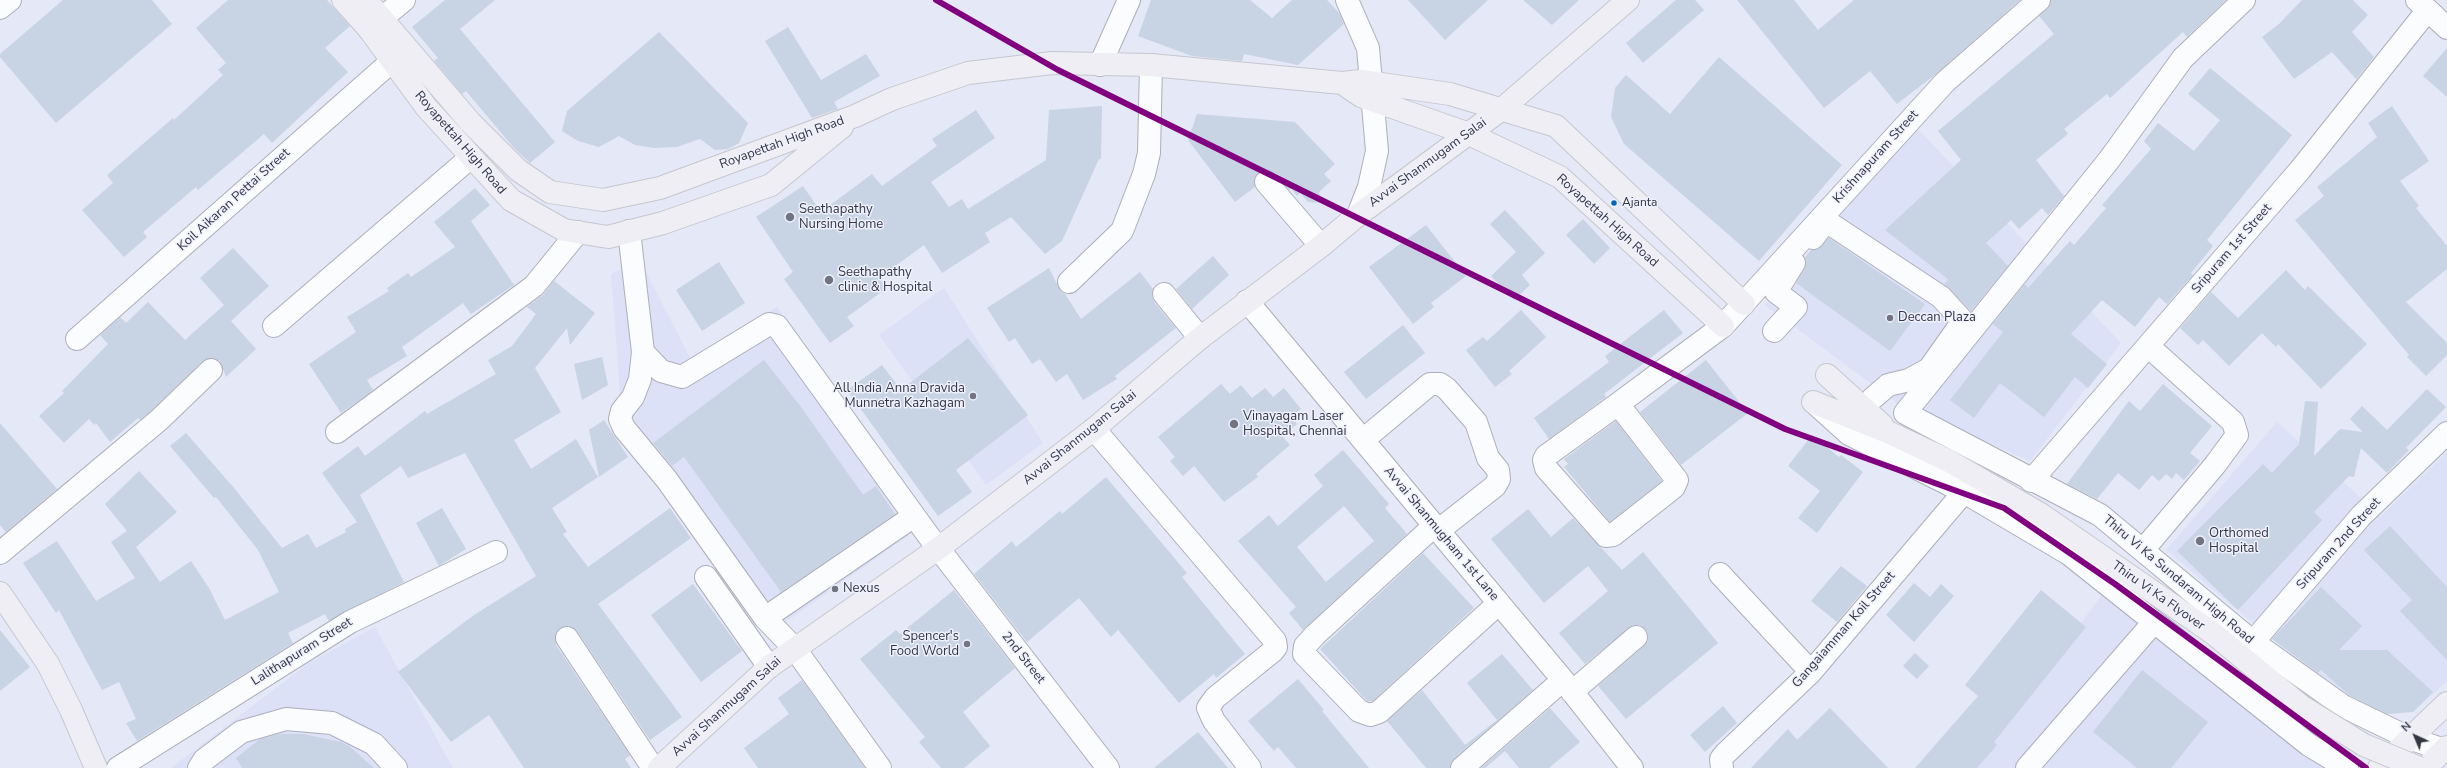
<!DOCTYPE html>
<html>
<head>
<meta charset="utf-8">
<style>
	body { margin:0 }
	#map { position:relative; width:2447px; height:768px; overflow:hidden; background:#e5e8f6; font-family:"Nunito Sans",sans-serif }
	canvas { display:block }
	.north { position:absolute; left:2395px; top:716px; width:40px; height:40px; -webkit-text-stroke:3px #eff1fe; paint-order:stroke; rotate:316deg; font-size:11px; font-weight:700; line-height:16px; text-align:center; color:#343642 }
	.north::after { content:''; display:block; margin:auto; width:14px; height:18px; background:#343642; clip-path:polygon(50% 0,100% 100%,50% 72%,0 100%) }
</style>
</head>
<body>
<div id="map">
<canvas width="2447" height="768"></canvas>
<div class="north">N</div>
</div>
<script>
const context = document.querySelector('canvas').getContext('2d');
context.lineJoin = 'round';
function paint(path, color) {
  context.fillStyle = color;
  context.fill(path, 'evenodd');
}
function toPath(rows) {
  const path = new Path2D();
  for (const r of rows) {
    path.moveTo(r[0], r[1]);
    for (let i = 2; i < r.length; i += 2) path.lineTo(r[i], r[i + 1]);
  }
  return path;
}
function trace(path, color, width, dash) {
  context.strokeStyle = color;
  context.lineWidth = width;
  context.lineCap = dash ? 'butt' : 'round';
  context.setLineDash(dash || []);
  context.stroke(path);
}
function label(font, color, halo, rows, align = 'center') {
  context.font = font + ' "Nunito Sans",sans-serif';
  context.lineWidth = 3;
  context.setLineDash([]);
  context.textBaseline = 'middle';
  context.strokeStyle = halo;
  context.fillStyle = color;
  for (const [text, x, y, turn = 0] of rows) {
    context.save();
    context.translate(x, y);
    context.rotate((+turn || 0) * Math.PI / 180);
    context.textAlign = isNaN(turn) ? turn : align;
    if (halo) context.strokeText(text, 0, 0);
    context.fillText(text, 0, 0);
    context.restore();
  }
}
paint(toPath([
	[1918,129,2121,343,2030,461,1900,405,1765,305,1851,201],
	[640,260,690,358,777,307,929,521,776,629,622,419,611,274],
	[944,288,1043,443,986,485,879,335],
	[2277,422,2381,516,2447,452,2447,681,2416,710,2381,712,2330,688,2166,550],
	[2103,594,2329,768,1970,768],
	[375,627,453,768,171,768,309,663]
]), '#dde1f8');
paint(toPath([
	[63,0,152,0,172,24,56,123,0,57,0,54],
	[228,0,327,0,350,26,325,48,348,72,272,143,264,134,198,190,196,187,143,232,147,237,124,257,82,210,113,183,107,175,173,118,174,120,223,75,218,70,226,63,196,28],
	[445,0,495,0,460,29,555,142,530,163,514,148,466,91,462,94,434,61,438,58,412,27],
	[1151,0,1250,0,1272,18,1292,0,1327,0,1340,14,1344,24,1298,65,1244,54,1242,61,1192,56,1138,36],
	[1408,0,1488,0,1445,40],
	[1523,0,1579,0,1552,25],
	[1676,0,1695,0,1704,10,1643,63,1626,43],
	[1737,0,1794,0,1818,30,1854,0,2020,0,1936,74,1897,104,1870,71,1824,108],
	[2051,0,2226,0,2187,37,2183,32,2110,98,2107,94,2064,129,2068,134,2036,160,2064,196,2048,215,2042,208,2019,229,2011,220,1986,243,2008,266,1971,311,1944,284,1949,280,1885,230,1961,160,1938,131,2054,34,2039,16,2047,9],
	[2302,0,2353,0,2368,15,2352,32,2374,57,2356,79,2332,52,2294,79,2262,37,2279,24],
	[788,27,821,80,866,54,880,76,834,102,838,109,812,118,765,41],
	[659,32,748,123,739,143,728,149,715,150,700,139,677,147,654,148,635,145,619,136,599,147,578,141,562,131,567,111],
	[2447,48,2447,97,2423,76],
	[1719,57,1842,165,1759,261,1624,144,1611,117,1615,88,1626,75,1670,114],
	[2210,68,2292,135,2207,240,2213,246,2191,273,2193,275,2167,304,2159,297,2135,327,2102,300,2071,334,2107,364,2088,388,2075,377,2044,417,2000,383,1974,418,1950,400,2003,332,1993,324,2025,284,2028,288,2070,241,2074,245,2106,208,2102,205,2151,149,2144,141,2158,123,2194,151,2220,120,2188,94],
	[1102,106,1101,159,1099,159,1062,241,1045,254,1011,217,985,233,990,242,942,273,924,245,879,278,887,288,847,317,854,326,830,343,784,279,793,272,756,217,803,186,821,212,872,174,882,186,937,146,932,139,976,110,995,138,931,182,949,207,962,199,968,209,1046,160,1049,110],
	[2392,106,2429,161,2400,181,2419,206,2416,208,2447,246,2447,269,2406,302,2447,343,2447,355,2426,376,2407,357,2409,355,2295,220,2324,196,2317,187,2377,137,2368,123],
	[1197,114,1295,122,1335,164,1324,174,1331,181,1319,192,1322,203,1308,202,1300,193,1297,196,1291,188,1289,190,1275,174,1264,170,1254,178,1255,187,1235,202,1188,140],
	[475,188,490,205,471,221,514,285,471,314,463,303,402,347,407,356,367,380,373,390,341,413,309,364,356,332,347,317,389,291,387,288,408,273,411,277,455,247,434,222],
	[1505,210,1545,253,1522,275,1530,285,1514,300,1491,276,1516,252,1490,224],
	[1583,219,1610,248,1594,264,1566,235],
	[1426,225,1466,276,1431,303,1434,307,1413,324,1369,267],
	[1829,238,1925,304,1890,351,1796,283,1805,269,1805,258,1811,250,1818,249],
	[233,248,269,286,231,321,256,349,226,377,220,361,214,358,203,361,151,411,140,420,138,418,110,442,96,423,94,425,89,419,64,443,39,416,64,393,62,391,108,344,100,335,120,317,126,323,148,302,185,340,224,305,200,278],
	[1213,256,1229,275,1192,309,1176,289],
	[719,262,745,303,702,331,676,290],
	[1049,268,1060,290,1065,294,1081,319,1140,272,1153,289,1152,296,1154,302,1176,328,1115,376,1117,379,1083,400,1067,374,1056,382,1040,359,1032,364,1015,338,1009,342,987,308],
	[2286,270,2305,290,2308,286,2367,344,2321,389,2278,344,2276,347,2262,333,2229,366,2203,340,2198,345,2180,328,2211,292,2238,318],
	[554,281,595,313,570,345,567,328,535,368,561,412,514,440,531,469,576,439,598,477,552,508,567,532,563,534,588,567,670,508,691,538,598,604,682,717,650,740,577,631,572,627,566,626,556,632,556,645,630,755,625,759,631,768,524,768,489,715,451,742,398,672,474,615,536,576,465,453,408,478,401,466,360,495,404,582,329,621,325,614,288,633,293,643,137,741,126,723,136,719,119,682,102,690,59,610,56,613,23,563,57,541,96,601,135,578,111,542,127,531,105,504,139,471,177,512,136,547,160,582,191,561,209,588,225,620,279,592,258,550,216,497,214,498,170,446,186,433,234,488,282,548,308,534,316,548,346,532,345,529,357,522,322,473,358,446,365,456,425,411,427,414,496,374,488,360,512,346,536,314,527,307,542,296],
	[1521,310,1546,337,1509,371,1512,374,1495,387,1466,350,1483,337,1487,341],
	[1664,310,1683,333,1604,394,1606,397,1549,439,1534,418,1609,362,1605,356],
	[1403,325,1425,353,1366,399,1344,372],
	[968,338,1028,415,956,470,972,492,938,516,847,390,882,365,901,390],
	[602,357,608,385,582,400,574,364],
	[764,360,801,407,863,495,876,486,895,514,781,592,684,457,672,466,653,443],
	[1706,360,1748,413,1681,465,1640,412],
	[1221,384,1230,394,1241,385,1252,398,1265,388,1273,397,1284,388,1301,409,1292,417,1297,424,1282,436,1290,445,1256,474,1258,477,1224,502,1194,466,1183,476,1170,461,1175,457,1158,437],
	[2163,384,2212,426,2190,453,2200,461,2184,480,2176,473,2172,479,2166,474,2159,481,2152,475,2139,490,2118,473,2097,499,2067,484,2129,401,2140,411],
	[2427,389,2446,407,2406,448,2409,450,2387,473,2361,448,2354,477,2349,476,2314,512,2322,520,2238,610,2177,551,2263,464,2272,473,2299,444,2305,401,2318,402,2314,456,2340,429,2363,432,2350,419,2362,406,2387,430],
	[604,420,628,457,599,477,589,430],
	[1616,421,1662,481,1610,522,1564,467,1568,464,1564,459],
	[0,423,57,489,6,532,0,525],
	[1812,435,1839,457,1841,455,1863,472,1817,533,1798,518,1820,491,1788,466],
	[1343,450,1389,504,1385,508,1407,534,1303,630,1289,613,1296,607,1238,541,1269,515,1278,526,1323,486,1314,475],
	[1344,506,1374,541,1326,582,1297,547],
	[1106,477,1187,573,1182,577,1245,654,1216,678,1214,674,1179,703,1118,630,1111,637,1079,598,1027,642,974,574,1012,541,1016,547,1060,511,1062,514],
	[442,508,466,549,439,566,416,523],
	[1528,509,1551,537,1573,518,1622,570,1643,552,1718,643,1626,719,1598,686,1644,646,1648,641,1648,634,1640,625,1633,625,1585,664,1559,633,1608,591,1588,566,1544,603,1491,539],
	[2390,526,2447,587,2447,660,2400,611,2412,600,2364,550],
	[1423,553,1474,608,1373,701,1367,701,1320,649],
	[1841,566,1867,586,1837,622,1811,601],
	[1914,583,1930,597,1941,584,1954,596,1914,642,1886,615],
	[693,584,742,651,701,682,651,615],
	[2321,587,2362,626,2339,650,2387,650,2433,692,2413,712,2387,714,2349,695,2321,670,2318,673,2272,639],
	[954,590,1015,668,963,712,990,746,964,768,941,768,919,742,925,737,860,659,896,630,900,634],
	[2041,590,2086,627,1994,742,1997,745,1977,768,1915,768,1978,696,1965,685],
	[0,630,30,667,0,691],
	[1915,653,1929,666,1917,679,1903,666],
	[1502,654,1533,690,1454,759,1450,768,1426,768,1387,721,1422,690,1465,745,1497,720,1467,683],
	[2142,670,2208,722,2171,768,2137,768,2093,732],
	[1298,679,1324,710,1322,711,1369,768,1296,768,1278,747,1274,751,1248,721],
	[802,680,865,768,758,768,744,748,789,714,778,698],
	[1723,706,1737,723,1705,752,1690,735],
	[1550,708,1580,742,1549,768,1519,768,1505,751,1485,768,1481,768],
	[1830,708,1888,768,1751,768,1788,729,1797,740],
	[1198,732,1228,768,1154,768],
	[278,734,303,734,341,742,349,746,374,768,242,768,236,758,260,739]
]), '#c8d3e4');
const minor = toPath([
	[1347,0,1368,48,1377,151,1369,187,1358,215],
	[2244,0,2183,58,2109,160,1905,413,2100,515,2253,642,2343,706,2409,738,2447,751],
	[2417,0,2447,28],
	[0,8,10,0],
	[369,29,404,0],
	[1100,65,1129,0],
	[1266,182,1321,246],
	[629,231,643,352,661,371,682,377,769,324,777,326,928,535,1108,768],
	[1813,238,1826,221,1941,297,1963,321,1929,369,1909,380,1888,385,1873,398],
	[1069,282,1122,231,1144,174,1149,153,1151,65],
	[1164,294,1200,338],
	[1247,301,1563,680,1632,768],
	[274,326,470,158],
	[1774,331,1796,307,1776,292,1794,263],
	[77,339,392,61],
	[643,352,640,379,633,397,622,411,620,419,624,428,667,480,765,618,914,516],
	[1618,404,1677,480,1674,487,1613,535,1606,536,1546,468,1544,460,1546,456,1618,404,1723,326,1945,82,2039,0],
	[1817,405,1849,434,1964,492,2069,554,2309,745,2347,768],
	[1094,429,1275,641,1276,647,1273,651,1215,698,1208,708,1214,721,1250,768],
	[337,432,534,286,578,232],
	[1363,440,1430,384,1440,384,1447,389,1476,422,1488,458,1498,470,1499,479,1495,486,1439,530],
	[2031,481,2300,170,2427,11],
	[1435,525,1315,635,1305,646,1304,654,1359,711,1370,715,1379,712,1499,603],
	[2143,550,2215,465,2237,435,2233,422,2148,346],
	[0,553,159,420,211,370],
	[1720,574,1811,672],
	[706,577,769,667],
	[765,618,795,649,880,768],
	[567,638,653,768],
	[2253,642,2361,516,2447,433],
	[1572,692,1636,637],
	[118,768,350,622,496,552],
	[199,768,204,760,241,732,286,719,332,723,374,744,396,768],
	[1462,768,1563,680],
	[1722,768,1721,759,1725,754,1811,672,1964,492],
	[2027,768,2154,622]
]);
const major = toPath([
	[343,0,369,29,426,107,511,200,564,230,608,237,663,223,771,185,842,127],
	[366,0,470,122,518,170,550,192,603,200,660,188,855,116,892,99,968,73,1052,63,1151,65,1342,83,1361,81,1450,94,1556,126,1744,304],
	[1342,83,1361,96,1469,134,1560,177,1723,326],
	[1827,375,1882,425],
	[1813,402,1890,433,1949,461,2042,515,2214,634,2301,706],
	[0,593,48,664,71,710,96,768],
	[659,768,769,667,939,548,1094,429,1200,338,1321,246,1358,215,1502,109,1628,0],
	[2379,768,2447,703],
	[2425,768,2447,747]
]);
trace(minor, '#acaeba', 24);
trace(major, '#c5c7cf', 24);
trace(minor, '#fbfcfe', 22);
trace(major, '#f0eef5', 22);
const majorBridge = toPath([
	[2301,706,2364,745,2419,768]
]);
trace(majorBridge, '#c5c7cf', 24, []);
trace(majorBridge, '#f0eef5', 22);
trace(toPath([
	[936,0,1058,70,1785,429,2004,508,2115,584,2366,768]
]), '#800080', 6);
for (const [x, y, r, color] of [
	[1614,203,3.5,"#0065bd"],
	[790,217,5,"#727481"],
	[829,280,5,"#727481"],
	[1890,318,4,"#727481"],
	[973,396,4,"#727481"],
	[1234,424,5,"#727481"],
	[2200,541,5,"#727481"],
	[835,589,4,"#727481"],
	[967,644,4,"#727481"]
]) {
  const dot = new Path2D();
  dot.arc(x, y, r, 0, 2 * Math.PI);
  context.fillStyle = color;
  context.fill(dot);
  trace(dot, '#eff1fe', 1.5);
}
label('12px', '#343642', '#eff1fe', [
	["Ajanta",1622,203]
], 'left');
label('13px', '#343642', '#eff1fe', [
	["Royapettah High Road",460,143,49],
	["Royapettah High Road",782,143,-20],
	["Krishnapuram Street",1876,157,-48],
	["Avvai Shanmugam Salai",1428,163,-36],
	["Koil Aikaran Pettai Street",234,200,-42],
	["Royapettah High Road",1607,221,42],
	["Sripuram 1st Street",2232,249,-49],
	["Avvai Shanmugam Salai",1080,438,-39],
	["Avvai Shanmugham 1st Lane",1441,534,50],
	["Sripuram 2nd Street",2339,544,-48],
	["Thiru Vi Ka Sundaram High Road",2178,580,40],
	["Thiru Vi Ka Flyover",2158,596,35],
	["Gangaiamman Koil Street",1844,630,-49],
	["Lalithapuram Street",302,652,-32],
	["2nd Street",1023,658,52],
	["Avvai Shanmugam Salai",727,707,-42]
]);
label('13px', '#343642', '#eff1fe', [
	["Seethapathy",799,210],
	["Nursing Home",799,225],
	["Seethapathy",838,273],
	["clinic & Hospital",838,288],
	["Deccan Plaza",1898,318],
	["All India Anna Dravida",965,389,"right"],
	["Munnetra Kazhagam",965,404,"right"],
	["Vinayagam Laser",1243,417],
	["Hospital, Chennai",1243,432],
	["Orthomed",2209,534],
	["Hospital",2209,549],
	["Nexus",843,589],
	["Spencer's",959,637,"right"],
	["Food World",959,652,"right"]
], 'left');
</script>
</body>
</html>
